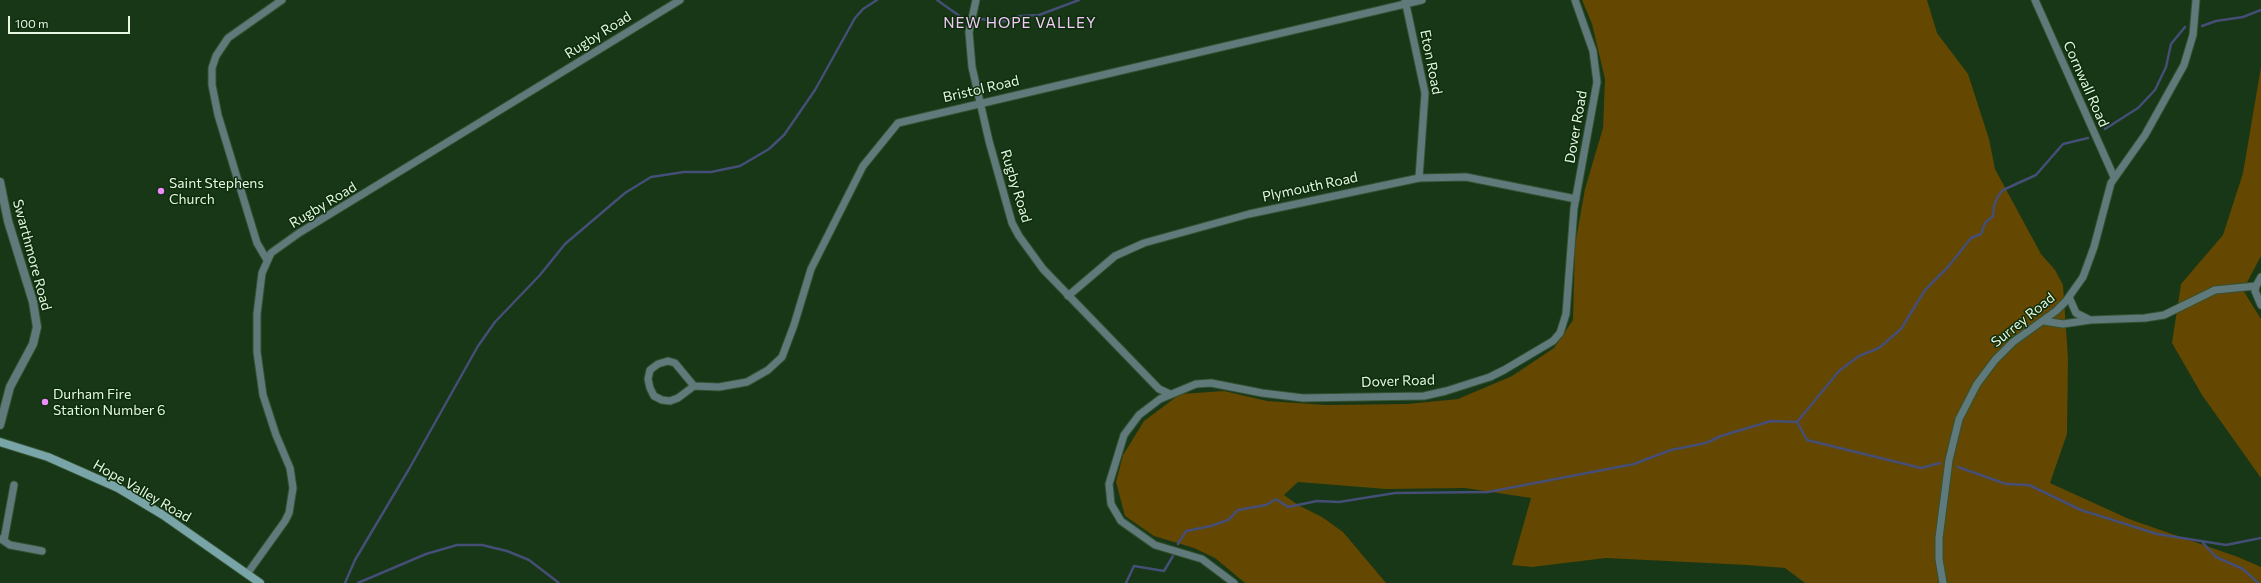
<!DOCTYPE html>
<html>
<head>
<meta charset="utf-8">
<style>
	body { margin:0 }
	#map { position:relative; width:2261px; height:583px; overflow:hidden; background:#173716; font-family:Commissioner,sans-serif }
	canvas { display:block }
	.scale { position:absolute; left:8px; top:16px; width:122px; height:18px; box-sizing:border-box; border:2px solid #e4f7e2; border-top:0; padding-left:5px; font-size:12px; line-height:14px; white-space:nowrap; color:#e4f7e2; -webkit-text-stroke:3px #0d2d0c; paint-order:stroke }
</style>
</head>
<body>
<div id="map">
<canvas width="2261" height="583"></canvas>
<div class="scale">100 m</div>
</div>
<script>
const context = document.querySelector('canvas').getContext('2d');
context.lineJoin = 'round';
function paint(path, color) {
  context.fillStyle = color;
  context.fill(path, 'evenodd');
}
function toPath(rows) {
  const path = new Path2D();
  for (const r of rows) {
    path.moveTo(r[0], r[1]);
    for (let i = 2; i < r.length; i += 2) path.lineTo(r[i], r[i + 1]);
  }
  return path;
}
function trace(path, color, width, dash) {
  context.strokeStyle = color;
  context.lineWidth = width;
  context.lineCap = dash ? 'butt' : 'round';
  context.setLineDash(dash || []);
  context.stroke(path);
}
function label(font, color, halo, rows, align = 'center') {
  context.font = font + ' Commissioner,sans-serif';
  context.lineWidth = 3;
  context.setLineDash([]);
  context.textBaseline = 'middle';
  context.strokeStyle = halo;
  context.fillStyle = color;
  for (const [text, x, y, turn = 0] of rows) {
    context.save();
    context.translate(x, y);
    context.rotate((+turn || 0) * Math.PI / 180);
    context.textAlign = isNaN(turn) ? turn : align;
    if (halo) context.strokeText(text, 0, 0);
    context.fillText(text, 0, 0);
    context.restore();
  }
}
paint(toPath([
	[1582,0,1927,0,1937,33,1968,74,1989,139,1995,169,2041,254,2055,270,2063,285,2068,358,2067,434,2050,483,2129,519,2238,557,2261,567,2261,583,1805,583,1785,568,1747,565,1606,558,1532,567,1512,565,1531,498,1465,488,1386,489,1298,482,1284,495,1298,505,1322,517,1343,532,1386,583,1245,583,1215,558,1194,548,1154,536,1125,516,1116,482,1123,455,1144,421,1180,394,1224,391,1267,401,1326,405,1407,404,1458,399,1512,376,1554,348,1573,320,1575,245,1585,189,1603,128,1605,79,1592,24],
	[2261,67,2261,256,2243,290,2261,319,2261,478,2202,395,2172,343,2181,284,2223,235,2243,173]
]), '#644700');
trace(toPath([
	[937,0,961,17],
	[982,19,996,22,1006,21,1020,16,1039,15,1079,0],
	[2202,26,2216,21,2243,17,2261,10],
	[2105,129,2138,108,2155,90,2166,67,2171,44,2185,27],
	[1797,422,1839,371,1859,356,1879,348,1901,329,1925,290,1948,267,1971,238,1981,234,1985,223,1993,216,1994,206,1998,196,2003,190,2036,175,2063,144,2088,138],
	[1797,422,1807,440,1921,468,1940,463],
	[1958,467,2006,484,2029,485,2081,510,2157,534,2226,545,2261,538],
	[2203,543,2216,557,2243,569,2258,583],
	[1178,544,1186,531,1211,526,1228,520,1238,510,1266,505,1276,499,1288,507,1317,501,1339,502,1395,493,1488,492,1634,464,1671,450,1706,443,1721,436,1771,421,1797,422],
	[345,583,355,560,409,469,478,346,495,322,540,275,565,244,625,193,651,177,684,172,711,172,740,166,769,149,784,135,815,90,855,18,863,9,877,0],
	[358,583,426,554,457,545,482,545,507,551,529,560,559,583],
	[1126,583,1134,566,1164,571,1173,556]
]), '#444e76', 2.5);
const minor = toPath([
	[976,0,969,32,972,67,989,141,1012,223,1019,236,1043,269,1159,389,1170,394],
	[1405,0,1425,93,1419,178],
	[2035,0,2114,177],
	[267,260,257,243,218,115,212,85,212,68,216,56,228,38,282,0],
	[2261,277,2256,286,2255,291,2261,305],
	[1068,296,1115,256,1144,243,1249,214,1419,178,1466,177,1576,199],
	[2069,297,2076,313,2090,320],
	[2044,321,2063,324,2090,320,2145,318,2164,315,2215,290,2256,286],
	[694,386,678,398,670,401,662,400,654,396,650,388,648,379,650,370,658,364,668,361,675,363,694,386,719,387,747,382,768,370,782,357,794,325,811,269,863,166,898,123,1422,0],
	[1,539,10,545,42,551],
	[4,540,14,485],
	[247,574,285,521,289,513,293,488,290,468,276,435,263,395,257,352,257,314,262,273,271,253,299,233,680,0],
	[1234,583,1202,559,1155,545,1121,521,1111,504,1109,484,1124,435,1139,415,1160,399,1196,384,1211,383,1262,393,1303,398,1424,396,1446,391,1490,377,1504,370,1553,341,1560,333,1566,314,1574,208,1597,82,1593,51,1575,0],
	[1943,583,1939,559,1939,538,1949,460,1959,419,1977,384,1995,360,2013,342,2056,311,2066,301,2083,277,2094,247,2111,183,2145,135,2184,65,2193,35,2196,0]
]);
const tertiary = toPath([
	[0,182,8,221,33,302,37,327,33,344,10,387,0,425]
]);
const secondary = toPath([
	[0,442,48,457,118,488,163,515,260,583]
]);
trace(minor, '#345233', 9);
trace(tertiary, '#345233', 10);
trace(secondary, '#345233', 10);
trace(minor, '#607a7c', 7);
trace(tertiary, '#607a7c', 8);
trace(secondary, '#79a5a8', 8);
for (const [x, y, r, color] of [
	[161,191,4,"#ed8cf9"],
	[45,402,4,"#ed8cf9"]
]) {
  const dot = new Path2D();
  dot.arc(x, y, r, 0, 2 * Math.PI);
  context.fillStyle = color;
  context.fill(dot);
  trace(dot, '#0d2d0c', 1.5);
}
label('14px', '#e4f7e2', '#0d2d0c', [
	["Rugby Road",598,35,-32],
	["Eton Road",1431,62,79],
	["Cornwall Road",2086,84,66],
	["Bristol Road",981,89,-13],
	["Dover Road",1576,127,-80],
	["Rugby Road",1016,186,73],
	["Plymouth Road",1310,187,-12],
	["Rugby Road",323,205,-31],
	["Swarthmore Road",32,255,75],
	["Surrey Road",2023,320,-39],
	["Dover Road",1398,381,-2],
	["Hope Valley Road",142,491,30]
]);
label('14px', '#e4f7e2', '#0d2d0c', [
	["Saint Stephens",169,183],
	["Church",169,199],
	["Durham Fire",53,394],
	["Station Number 6",53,410]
], 'left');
context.letterSpacing = '1px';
label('15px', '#f5cafa', '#0d2d0c', [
	["NEW HOPE VALLEY",1020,23]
]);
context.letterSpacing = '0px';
</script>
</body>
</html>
